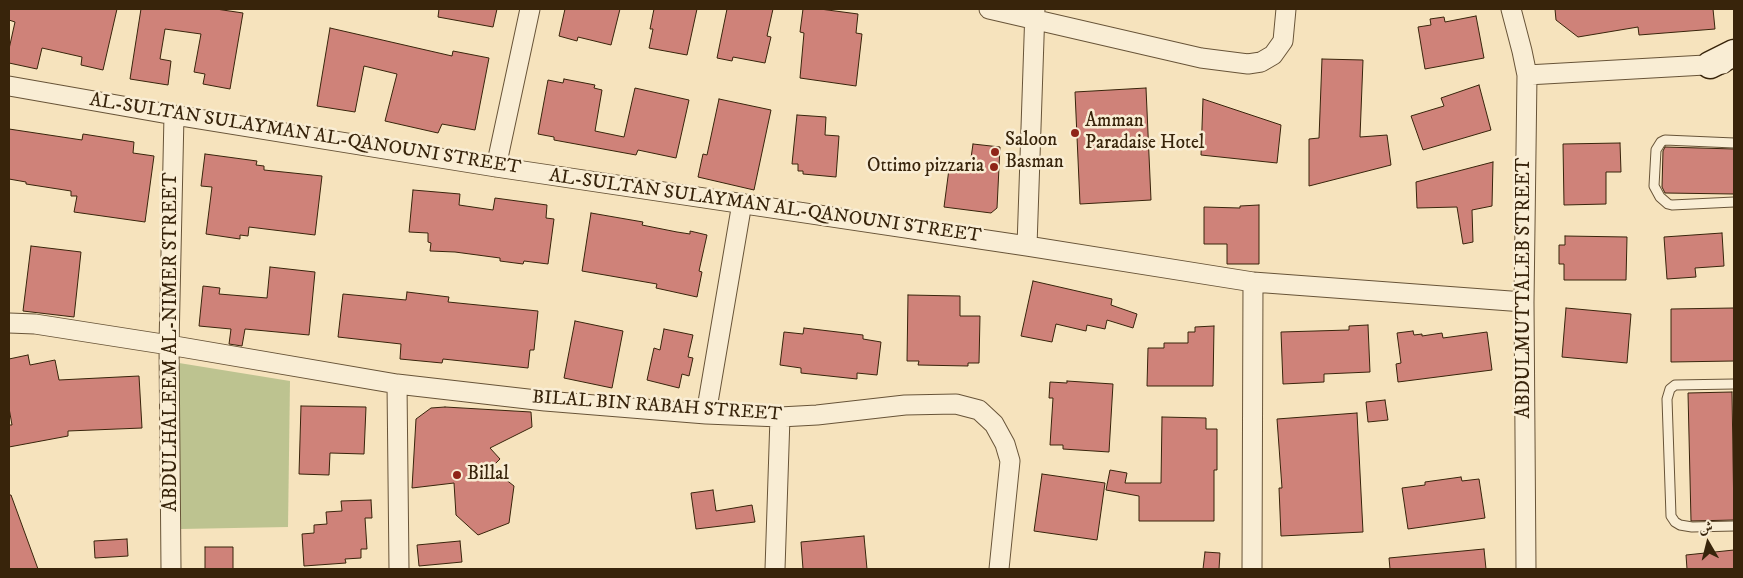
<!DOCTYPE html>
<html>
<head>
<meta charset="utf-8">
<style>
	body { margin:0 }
	#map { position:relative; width:1743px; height:578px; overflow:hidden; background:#f6e3bd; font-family:"IM FELL DW Pica",Amiri,serif }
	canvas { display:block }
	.frame { position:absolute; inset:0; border:10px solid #38240b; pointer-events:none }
	.north { position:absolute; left:1683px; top:518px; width:50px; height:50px; -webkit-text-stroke:4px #f9edd4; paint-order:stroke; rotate:352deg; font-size:14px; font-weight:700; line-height:20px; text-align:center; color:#38240b }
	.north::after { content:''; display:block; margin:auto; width:18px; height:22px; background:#38240b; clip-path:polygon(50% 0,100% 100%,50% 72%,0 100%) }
</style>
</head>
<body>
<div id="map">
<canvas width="1743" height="578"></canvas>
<div class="frame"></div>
<div class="north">ش</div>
</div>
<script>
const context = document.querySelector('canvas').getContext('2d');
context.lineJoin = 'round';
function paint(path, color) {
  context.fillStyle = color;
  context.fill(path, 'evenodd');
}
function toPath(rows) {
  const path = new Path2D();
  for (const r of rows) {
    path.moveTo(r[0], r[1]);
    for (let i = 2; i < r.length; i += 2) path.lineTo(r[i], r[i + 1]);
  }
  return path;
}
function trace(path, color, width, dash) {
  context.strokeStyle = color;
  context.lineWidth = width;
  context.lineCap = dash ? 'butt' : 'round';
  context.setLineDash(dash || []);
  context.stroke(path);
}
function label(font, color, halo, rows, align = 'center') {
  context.font = font + ' "IM FELL DW Pica",serif';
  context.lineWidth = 5;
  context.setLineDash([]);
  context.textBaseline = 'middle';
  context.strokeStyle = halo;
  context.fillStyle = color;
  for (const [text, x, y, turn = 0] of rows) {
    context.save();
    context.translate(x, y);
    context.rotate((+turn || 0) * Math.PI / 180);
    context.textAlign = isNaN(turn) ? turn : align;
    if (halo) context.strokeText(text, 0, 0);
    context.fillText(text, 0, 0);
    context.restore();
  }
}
paint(toPath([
	[179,363,290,381,288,527,180,529]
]), '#bdc390');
const building = toPath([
	[9,9,117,9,103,70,81,65,82,57,42,48,37,69,9,63,9,49,15,22,9,20,9,9],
	[141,9,216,9,243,13,230,89,203,84,205,74,194,72,201,34,165,29,160,59,171,61,168,85,130,79,141,9],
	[439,9,497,9,493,27,438,17,439,9],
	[565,9,620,9,611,45,578,37,577,41,559,36,565,9],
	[654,9,697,9,687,55,649,48,653,29,650,29,654,9],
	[727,9,773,9,767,36,771,37,765,63,733,57,732,61,717,58,727,9],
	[803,9,820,9,858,14,856,33,862,34,856,86,800,78,804,33,800,32,803,9],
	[1555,9,1713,9,1715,29,1639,35,1638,27,1578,37,1556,20,1555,9],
	[1476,16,1484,58,1425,69,1418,27,1431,25,1430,19,1444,17,1445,22,1476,16],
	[330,28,452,56,453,51,489,58,475,130,442,124,438,133,385,121,397,74,364,66,355,112,317,106,330,28],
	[1322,59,1363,60,1360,137,1387,135,1391,165,1309,186,1309,139,1319,138,1322,59],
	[564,79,595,85,594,88,602,90,595,131,624,137,635,88,689,100,676,158,638,150,636,155,554,140,554,137,538,134,548,80,563,83,564,79],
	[1479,85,1491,130,1423,150,1411,116,1444,106,1441,98,1479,85],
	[1146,88,1151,200,1080,204,1075,92,1146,88],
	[719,99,771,110,754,190,698,177,703,154,707,155,719,99],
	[1203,99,1281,125,1277,163,1201,155,1203,99],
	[797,115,826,117,825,135,839,136,836,177,803,174,803,171,798,171,798,164,792,164,797,115],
	[9,129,82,140,83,134,134,142,133,153,154,156,145,222,74,212,77,196,71,196,71,191,26,184,26,182,9,179,9,129],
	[1620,143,1621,172,1606,172,1606,204,1564,205,1563,144,1620,143],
	[973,144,1000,147,997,208,991,213,944,207,949,169,969,172,973,144],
	[1665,147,1734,149,1734,194,1665,193,1662,187,1663,151,1665,147],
	[205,154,257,161,256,165,264,166,264,170,322,176,315,235,249,227,248,236,240,235,240,239,206,234,212,187,201,186,205,154],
	[1493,162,1492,206,1472,210,1473,242,1463,244,1457,207,1417,208,1416,182,1493,162],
	[413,190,460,194,459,205,493,210,495,198,547,205,546,218,554,219,548,264,524,261,523,264,500,261,500,258,455,252,430,251,431,243,428,242,428,233,409,232,413,190],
	[1259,205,1259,264,1227,264,1227,244,1204,244,1204,207,1240,208,1240,206,1259,205],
	[591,213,643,222,642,225,677,232,690,234,690,231,707,235,699,271,702,272,697,297,656,288,657,284,582,271,591,213],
	[1722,233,1724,266,1695,268,1696,277,1667,279,1664,237,1722,233],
	[1565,236,1627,237,1626,280,1564,280,1564,264,1559,264,1559,245,1565,245,1565,236],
	[31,246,81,252,74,317,23,311,31,246],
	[270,267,315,272,309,335,245,329,242,346,229,344,231,329,199,326,203,286,220,288,219,294,267,298,270,267],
	[1033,281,1112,299,1111,305,1137,314,1133,328,1107,320,1105,329,1087,325,1086,331,1056,324,1052,342,1021,336,1033,281],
	[407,292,449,297,448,302,538,311,534,350,530,350,528,368,443,359,442,363,400,359,401,344,338,337,343,294,406,300,407,292],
	[908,295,960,296,960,316,980,316,979,363,968,363,968,366,918,365,919,361,907,361,908,295],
	[1566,308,1631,314,1627,363,1562,357,1566,308],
	[1734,308,1734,361,1671,362,1671,309,1734,308],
	[575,321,623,331,612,388,564,378,575,321],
	[1368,325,1370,372,1324,374,1324,382,1283,384,1281,332,1349,330,1349,326,1368,325],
	[1214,326,1213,386,1147,386,1148,348,1164,348,1164,343,1188,343,1188,332,1195,332,1195,327,1214,326],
	[804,328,863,335,863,339,881,342,877,375,857,373,857,379,801,373,801,368,780,365,784,332,803,334,804,328],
	[664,329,693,335,688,357,693,358,689,376,682,374,679,388,647,380,654,348,660,350,664,329],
	[1413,331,1414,335,1422,334,1422,336,1442,333,1443,338,1487,332,1492,370,1398,382,1396,364,1401,363,1397,333,1413,331],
	[28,355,30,365,55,360,59,380,139,376,142,428,68,431,68,436,9,447,9,425,12,425,9,408,9,359,28,355],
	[1067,381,1113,384,1109,452,1063,449,1063,445,1050,445,1053,398,1049,398,1050,382,1067,383,1067,381],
	[1732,392,1734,520,1691,521,1688,393,1732,392],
	[1385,400,1388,420,1368,422,1366,402,1385,400],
	[301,406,366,407,364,454,330,453,329,475,299,474,301,406],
	[445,407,531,412,532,427,490,448,500,459,491,468,514,486,509,523,478,535,456,515,454,483,412,488,416,419,431,408,445,407],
	[1357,413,1363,532,1281,536,1279,488,1282,488,1277,419,1357,413],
	[1162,417,1206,418,1206,429,1217,429,1217,470,1214,470,1214,521,1139,521,1139,496,1106,490,1110,470,1127,473,1125,483,1161,483,1162,417],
	[1042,474,1105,483,1097,540,1034,531,1042,474],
	[1461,477,1462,481,1479,479,1485,518,1408,529,1402,488,1425,485,1425,482,1461,477],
	[713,490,716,511,752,505,755,522,696,529,691,493,713,490],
	[9,495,11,495,38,569,9,569,9,495],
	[371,500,372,518,365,518,367,549,361,549,361,558,345,559,346,563,304,566,302,534,314,533,314,525,327,524,326,512,342,511,341,501,371,500],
	[864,536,867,569,803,569,801,542,864,536],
	[127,539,128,556,95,558,94,541,127,539],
	[460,541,462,562,419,566,417,545,460,541],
	[205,547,233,547,233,569,205,569,205,547],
	[1484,549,1486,569,1390,569,1389,558,1484,549],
	[1734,550,1734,569,1687,569,1686,555,1734,550],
	[1205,552,1220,553,1219,569,1203,569,1205,552]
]);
paint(building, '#cf8279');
trace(building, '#38240b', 1);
const lane = toPath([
	[1734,143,1665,140,1661,142,1656,150,1654,186,1660,197,1668,204,1672,205,1734,202],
	[1734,384,1675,385,1670,389,1667,399,1671,516,1675,522,1680,525,1692,527,1734,526]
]);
const street = toPath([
	[989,9,1201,58,1248,64,1261,62,1273,55,1283,41,1286,9],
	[1511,9,1522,51,1527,75,1524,302,1526,569],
	[1527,75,1723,64],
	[9,86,174,115,496,167,1027,246,1253,282,1524,302],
	[496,167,530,9],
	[1027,246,1035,9],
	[9,323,35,324,169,345,397,384,545,401,706,414,780,417,817,415,905,405,956,404,979,410,994,424,1005,444,1010,461,999,569],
	[397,384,399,569],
	[706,414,742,203],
	[171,569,169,345,174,115],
	[775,569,780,417],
	[1252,569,1253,282]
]);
const secondary = toPath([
	[1710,65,1734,53]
]);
trace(lane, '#685438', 11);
trace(street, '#685438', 21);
trace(secondary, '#38240b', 29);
trace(lane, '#f9edd4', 9);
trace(street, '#f9edd4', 19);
trace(secondary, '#f9edd4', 26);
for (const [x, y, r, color] of [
	[1075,133,5,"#8f2418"],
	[995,152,5,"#8f2418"],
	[994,167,5,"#8f2418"],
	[457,475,5,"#8f2418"]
]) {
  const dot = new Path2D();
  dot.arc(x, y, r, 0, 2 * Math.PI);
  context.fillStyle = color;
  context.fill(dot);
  trace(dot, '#f9edd4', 2);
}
label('19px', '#38240b', '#f9edd4', [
	["Amman",1085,122],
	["Paradaise Hotel",1085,144],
	["Saloon",1005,141],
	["Basman",1005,163],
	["Ottimo pizzaria",984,167,"right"],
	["Billal",467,475]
], 'left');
label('19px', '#38240b', '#f9edd4', [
	["AL-SULTAN SULAYMAN AL-QANOUNI STREET",305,135,9],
	["AL-SULTAN SULAYMAN AL-QANOUNI STREET",765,207,8],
	["ABDULMUTTALEB STREET",1525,288,-90],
	["ABDULHALEEM AL-NIMER STREET",172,342,-90],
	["BILAL BIN RABAH STREET",657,407,4]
]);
</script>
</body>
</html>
